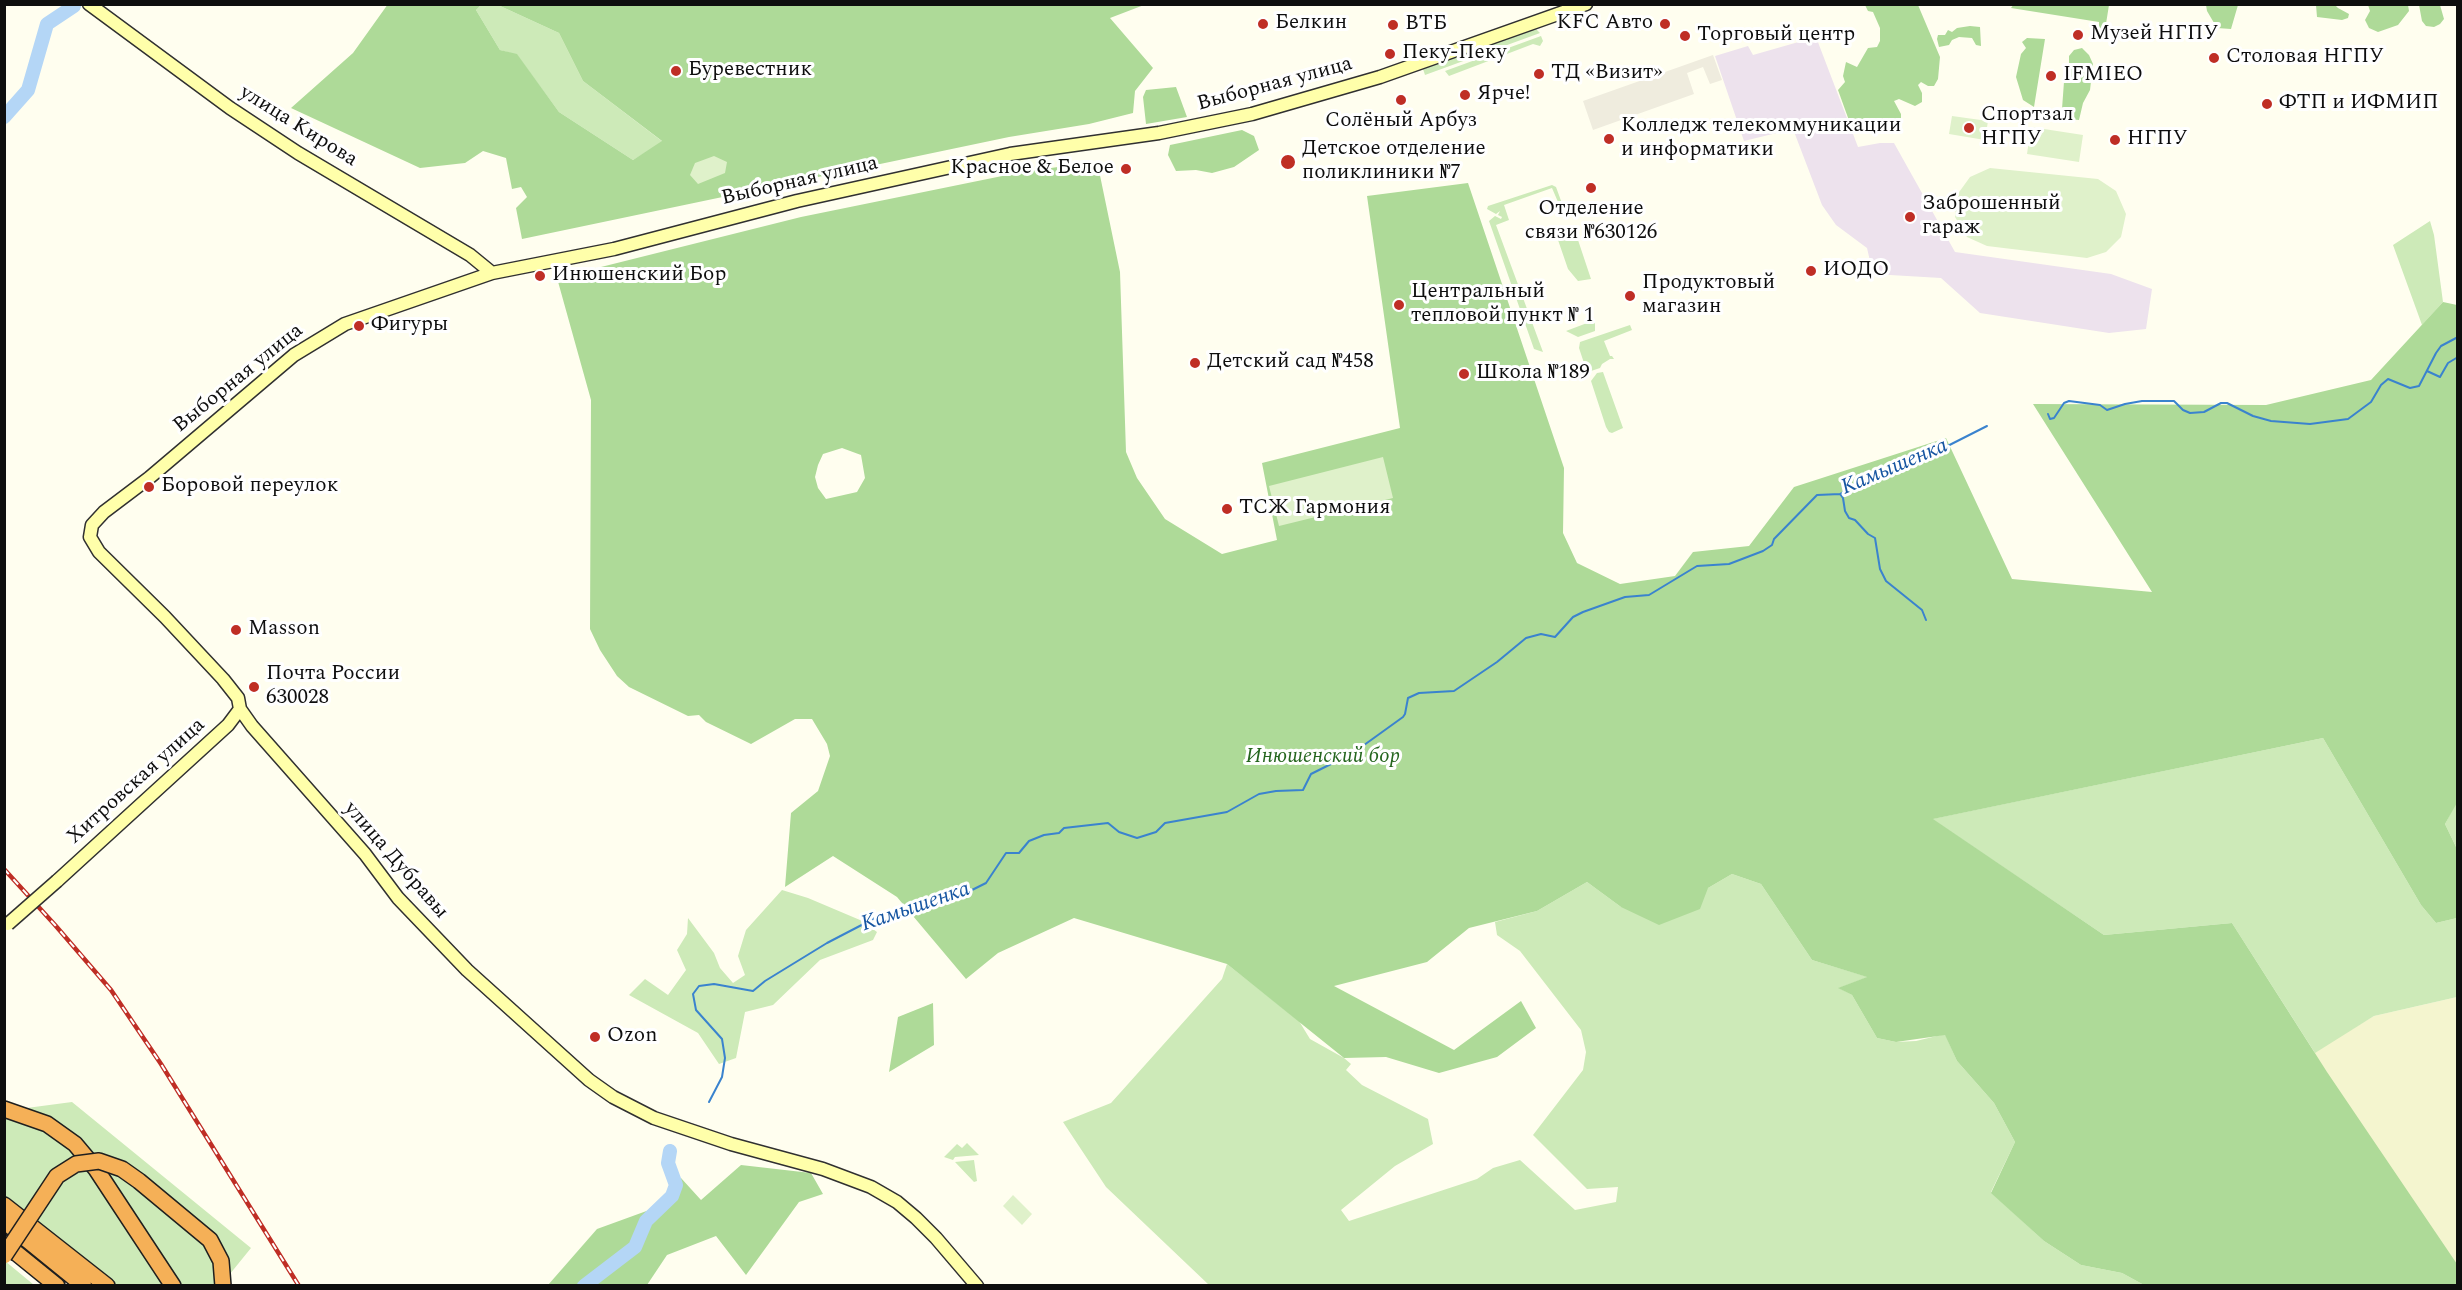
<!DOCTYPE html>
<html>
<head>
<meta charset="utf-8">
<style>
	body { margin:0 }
	#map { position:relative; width:2462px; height:1290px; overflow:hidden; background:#fffeef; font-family:Spectral,serif }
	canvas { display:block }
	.frame { position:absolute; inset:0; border:6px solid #0e0e0e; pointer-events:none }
</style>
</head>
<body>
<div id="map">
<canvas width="2462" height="1290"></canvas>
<div class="frame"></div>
</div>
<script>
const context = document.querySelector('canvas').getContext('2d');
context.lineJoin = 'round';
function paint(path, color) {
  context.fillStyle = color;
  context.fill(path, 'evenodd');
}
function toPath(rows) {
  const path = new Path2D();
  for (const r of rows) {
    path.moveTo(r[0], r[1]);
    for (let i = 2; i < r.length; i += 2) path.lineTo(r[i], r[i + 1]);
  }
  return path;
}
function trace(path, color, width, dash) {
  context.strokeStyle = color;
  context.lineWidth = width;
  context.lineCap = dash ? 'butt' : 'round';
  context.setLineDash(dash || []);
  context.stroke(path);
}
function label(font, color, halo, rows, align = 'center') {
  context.font = font + ' Spectral,serif';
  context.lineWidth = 6;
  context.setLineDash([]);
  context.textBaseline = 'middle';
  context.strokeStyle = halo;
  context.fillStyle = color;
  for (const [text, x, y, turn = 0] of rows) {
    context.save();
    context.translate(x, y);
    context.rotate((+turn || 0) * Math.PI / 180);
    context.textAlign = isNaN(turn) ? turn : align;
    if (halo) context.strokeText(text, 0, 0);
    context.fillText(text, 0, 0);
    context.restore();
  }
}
paint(toPath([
	[1816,37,1858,147,1880,143,1894,143,1955,252,2111,274,2152,289,2146,329,2109,333,1980,313,1941,278,1873,274,1867,248,1836,225,1822,205,1793,129,1744,141,1715,56,1748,46,1753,55]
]), '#ede2ed');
paint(toPath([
	[2457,997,2457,1265,2310,1054,2374,1016]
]), '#f4f5cf');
paint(toPath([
	[481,5,498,5,559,33,583,81,663,142,633,160,559,112,517,55,500,50,476,10],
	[1532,28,1535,28,1540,33,1425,75,1423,69],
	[1541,36,1543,41,1540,46,1533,44,1449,76,1445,71],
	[1552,185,1556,187,1564,209,1562,209,1558,202,1552,188,1504,205,1509,220,1496,225,1543,352,1534,349,1489,221,1495,216,1501,219,1502,217,1498,215,1500,211,1496,214,1487,209,1488,206],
	[2430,221,2434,235,2443,302,2422,325,2393,245],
	[1577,237,1591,279,1578,281,1568,269,1558,240],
	[1595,320,1595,331,1578,337,1566,331],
	[1630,325,1632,330,1604,341,1610,356,1612,356,1614,359,1610,359,1602,364,1600,368,1591,371,1586,369,1579,348,1580,342],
	[1603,372,1623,428,1612,433,1609,432,1606,427,1591,381,1597,373],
	[2323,738,2421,905,2436,923,2457,918,2457,997,2374,1016,2315,1053,2232,923,2104,935,1932,819],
	[2457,801,2457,849,2445,824],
	[1732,874,1761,884,1812,960,1868,977,1839,988,1852,995,1877,1038,1896,1042,1916,1041,1945,1034,1957,1061,1994,1103,2015,1142,1991,1192,2044,1241,2081,1265,2122,1273,2144,1285,1209,1285,1106,1187,1063,1122,1111,1103,1222,979,1227,964,1299,1021,1310,1039,1344,1058,1351,1064,1346,1070,1362,1085,1428,1119,1433,1144,1395,1166,1341,1210,1349,1221,1477,1179,1493,1168,1520,1160,1575,1210,1616,1202,1618,1187,1587,1189,1533,1135,1583,1070,1586,1052,1581,1030,1520,951,1497,935,1495,922,1537,911,1587,882,1621,907,1708,888],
	[782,890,808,898,860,920,877,932,873,940,820,960,773,1005,745,1012,736,1058,719,1064,698,1033,629,995,645,979,668,995,686,970,677,950,687,934,688,918,714,953,720,968,733,983,745,975,738,956,746,930],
	[72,1102,251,1248,221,1285,99,1285,5,1208,4,1111],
	[967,1143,979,1155,955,1157,953,1160,944,1157,957,1144,962,1148],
	[974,1160,977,1181,974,1182,955,1162],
	[5,1261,34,1285,5,1285]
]), '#cdeab8');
paint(toPath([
	[388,4,481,5,476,10,500,50,517,54,559,112,633,160,662,141,583,81,559,33,498,5,1144,5,1110,18,1153,68,1135,91,1133,113,1089,124,1009,137,522,239,516,208,527,197,521,187,512,189,506,158,483,151,465,163,420,168,291,108,353,53],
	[2014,4,2109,5,2105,30,2099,29,2099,22,2011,8],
	[1865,5,1918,5,1940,57,1938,79,1934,86,1928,86,1921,82,1918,85,1922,93,1922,102,1915,106,1899,99,1894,101,1901,114,1901,126,1886,134,1851,126,1838,90,1845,82,1843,76,1846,62,1857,67,1868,48,1877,47,1880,41,1880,28,1873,12,1868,11],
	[2206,5,2238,5,2231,29,2217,28,2207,11],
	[2316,5,2335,5,2338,8,2349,14,2348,18,2342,20,2317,17],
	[2368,5,2408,5,2409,11,2398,25,2378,32,2369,28,2365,20,2370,11],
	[2419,5,2440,5,2444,19,2440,24,2434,27,2426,26,2422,21],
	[1970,26,1980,27,1981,46,1976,45,1972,38,1959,37,1952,40,1949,45,1939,47,1937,39,1938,35,1945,35,1948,30,1952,32,1957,28],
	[2027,38,2045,39,2034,107,2023,100,2016,77,2021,54,2026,48,2022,42],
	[2082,48,2089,55,2093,64,2090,90,2083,103,2079,120,2068,119,2062,109,2065,68,2069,65,2069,56,2074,50],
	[1176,87,1187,117,1146,124,1143,97,1146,90],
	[1242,130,1254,136,1259,150,1234,167,1212,173,1196,170,1176,171,1168,155,1170,145],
	[1097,161,1120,272,1126,452,1137,478,1165,519,1222,554,1277,540,1262,463,1400,428,1367,196,1468,183,1564,468,1563,533,1577,563,1620,584,1675,576,1693,552,1749,546,1794,487,1946,438,2012,579,2152,592,2033,404,2266,405,2371,380,2443,302,2457,305,2458,801,2445,824,2457,849,2457,918,2436,923,2421,905,2323,738,1933,819,2104,935,2232,923,2327,1072,2457,1264,2457,1285,2144,1285,2122,1273,2081,1265,2044,1241,1991,1193,2015,1142,1994,1103,1957,1061,1945,1035,1896,1042,1877,1038,1852,995,1838,988,1867,977,1812,960,1761,884,1732,874,1708,888,1700,909,1659,925,1621,907,1587,882,1537,911,1469,928,1427,962,1334,986,1454,1050,1521,1001,1536,1028,1497,1057,1439,1073,1386,1057,1344,1058,1227,964,1074,918,998,953,966,979,897,897,833,856,785,887,791,813,818,791,830,756,827,744,812,719,795,719,751,744,706,722,699,715,688,716,629,687,617,676,600,650,590,629,591,400,557,278,801,217,1012,174],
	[842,448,861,455,865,478,857,492,826,499,818,488,815,477,818,465,823,454],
	[933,1003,934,1045,889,1072,898,1017],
	[741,1165,811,1173,823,1194,799,1202,746,1275,716,1236,667,1255,647,1285,548,1285,597,1229,652,1209,681,1178,701,1200]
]), '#aeda98');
paint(toPath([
	[1952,116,1988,121,1985,140,1949,134],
	[2031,127,2083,135,2079,162,2027,154],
	[714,156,727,162,725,173,698,184,690,175,695,163],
	[1990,168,2098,179,2116,191,2126,214,2121,237,2106,252,2087,258,1987,246,1967,237,1955,217,1957,195,1970,177],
	[1383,457,1393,498,1279,526,1269,486],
	[1013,1195,1032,1214,1022,1225,1003,1206]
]), '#dff1ca');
paint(toPath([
	[1713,55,1722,80,1710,84,1703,67,1687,73,1694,94,1593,130,1583,101]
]), '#efecde');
trace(toPath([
	[2427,371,2440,377,2448,363,2458,357],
	[2048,414,2050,419,2054,418,2064,403,2069,401,2100,405,2107,410,2125,404,2142,401,2174,401,2183,410,2190,413,2204,412,2221,403,2227,403,2253,416,2271,421,2310,424,2348,419,2371,402,2381,385,2388,379,2410,388,2419,386,2436,353,2441,346,2458,337],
	[1840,494,1843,498,1845,511,1849,518,1855,520,1868,534,1875,538,1880,569,1886,581,1922,610,1926,620],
	[709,1102,722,1077,725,1058,722,1039,696,1010,693,994,699,986,714,984,753,991,765,981,827,943,877,917,927,901,970,891,986,883,1006,853,1019,853,1029,841,1044,835,1059,833,1064,828,1108,823,1119,832,1137,838,1156,832,1165,823,1227,812,1259,794,1276,791,1303,790,1311,774,1353,753,1403,717,1405,714,1408,698,1419,693,1454,691,1497,662,1526,638,1541,634,1555,637,1573,617,1583,612,1625,597,1649,595,1697,566,1729,564,1763,551,1772,545,1774,539,1817,495,1840,494,1857,484,1912,464,1987,426]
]), '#3a83ce', 2);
trace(toPath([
	[4,117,28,90,47,24,74,6],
	[584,1286,635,1247,646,1221,672,1196,676,1185,668,1163,670,1151]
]), '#b4d6f6', 14);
const secondary = toPath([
	[89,4,230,108,298,153,470,255,492,273],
	[57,881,228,725,240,709],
	[977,1286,936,1238,916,1218,897,1202,871,1187,823,1169,731,1144,654,1118,613,1097,589,1080,467,970,398,898,365,854,252,726,240,709,238,698,223,679,165,617,99,552,90,537,92,525,104,512,149,478,294,355,345,324,492,273,614,249,797,201,1010,154,1159,133,1252,114,1380,77,1586,4]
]);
const highway = toPath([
	[4,1109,47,1124,75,1144,96,1169,173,1286],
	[4,1205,107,1286],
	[4,1221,84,1286],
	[4,1243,57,1286]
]);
trace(secondary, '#303030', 15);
trace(highway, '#1f1f1f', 18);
trace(secondary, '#ffa', 12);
trace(highway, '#f5b057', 15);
const rail = toPath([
	[4,869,55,925,111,990,161,1064,299,1286]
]);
trace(rail, '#bf2e25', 4.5);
trace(rail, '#fff', 2, [7]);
const secondaryBridge = toPath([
	[8,924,57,881]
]);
const highwayBridge = toPath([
	[4,1256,57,1176,76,1164,99,1161,122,1169,139,1181,210,1240,221,1261,223,1286]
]);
trace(secondaryBridge, '#303030', 15, []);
trace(highwayBridge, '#1f1f1f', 18, []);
trace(secondaryBridge, '#ffa', 12);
trace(highwayBridge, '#f5b057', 15);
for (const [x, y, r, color] of [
	[1263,24,6,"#bf2e25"],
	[1665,24,6,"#bf2e25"],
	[1393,25,6,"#bf2e25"],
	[2078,35,6,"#bf2e25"],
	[1685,36,6,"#bf2e25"],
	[1390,54,6,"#bf2e25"],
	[2214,58,6,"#bf2e25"],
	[676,71,6,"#bf2e25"],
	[1539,74,6,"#bf2e25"],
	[2051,76,6,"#bf2e25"],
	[1465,95,6,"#bf2e25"],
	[1401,100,6,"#bf2e25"],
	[2267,104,6,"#bf2e25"],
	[1969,128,6,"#bf2e25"],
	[1609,139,6,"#bf2e25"],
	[2115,140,6,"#bf2e25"],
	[1288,162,8,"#bf2e25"],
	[1126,169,6,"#bf2e25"],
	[1591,188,6,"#bf2e25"],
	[1910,217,6,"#bf2e25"],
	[1811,271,6,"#bf2e25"],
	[540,276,6,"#bf2e25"],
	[1630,296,6,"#bf2e25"],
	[1399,305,6,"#bf2e25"],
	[359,326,6,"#bf2e25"],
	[1195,363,6,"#bf2e25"],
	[1464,374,6,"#bf2e25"],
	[149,487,6,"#bf2e25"],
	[1227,509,6,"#bf2e25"],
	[236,630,6,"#bf2e25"],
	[254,687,6,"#bf2e25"],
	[595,1037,6,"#bf2e25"]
]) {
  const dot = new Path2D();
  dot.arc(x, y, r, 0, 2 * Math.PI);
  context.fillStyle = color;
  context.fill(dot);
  trace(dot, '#fff', 2);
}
label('21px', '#0e0e0e', '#fff', [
	["Белкин",1275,24],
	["KFC Авто",1653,24,"right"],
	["ВТБ",1405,25],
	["Музей НГПУ",2090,35],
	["Торговый центр",1697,36],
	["Пеку-Пеку",1402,54],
	["Столовая НГПУ",2226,58],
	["Буревестник",688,71],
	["ТД «Визит»",1551,74],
	["IFMIEO",2063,76],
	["Ярче!",1477,95],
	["ФТП и ИФМИП",2279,104],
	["Спортзал",1981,116],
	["НГПУ",1981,140],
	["Солёный Арбуз",1401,122,"center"],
	["Колледж телекоммуникации",1621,127],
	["и информатики",1621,151],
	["НГПУ",2127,140],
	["Детское отделение",1302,150],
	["поликлиники №7",1302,174],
	["Красное & Белое",1114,169,"right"],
	["Заброшенный",1922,205],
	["гараж",1922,229],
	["Отделение",1591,210,"center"],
	["связи №630126",1591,234,"center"],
	["ИОДО",1823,271],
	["Инюшенский Бор",552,276],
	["Продуктовый",1642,284],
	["магазин",1642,308],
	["Центральный",1411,293],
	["тепловой пункт № 1",1411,317],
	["Фигуры",371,326],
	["Детский сад №458",1207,363],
	["Школа №189",1476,374],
	["Боровой переулок",161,487],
	["ТСЖ Гармония",1239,509],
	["Masson",248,630],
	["Почта России",266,675],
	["630028",266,699],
	["Ozon",607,1037]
], 'left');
label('21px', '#0e0e0e', '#fff', [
	["Выборная улица",1275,85,-15],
	["улица Кирова",298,127,32],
	["Выборная улица",800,182,-13],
	["Выборная улица",239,379,-39],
	["Хитровская улица",137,782,-42],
	["улица Дубравы",395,861,49]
]);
label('italic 21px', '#25661e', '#fff', [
	["Инюшенский бор",1323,758]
]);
label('italic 22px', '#1655a1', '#fff', [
	["Камышенка",1895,468,-23],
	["Камышенка",916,908,-19]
]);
</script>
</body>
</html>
